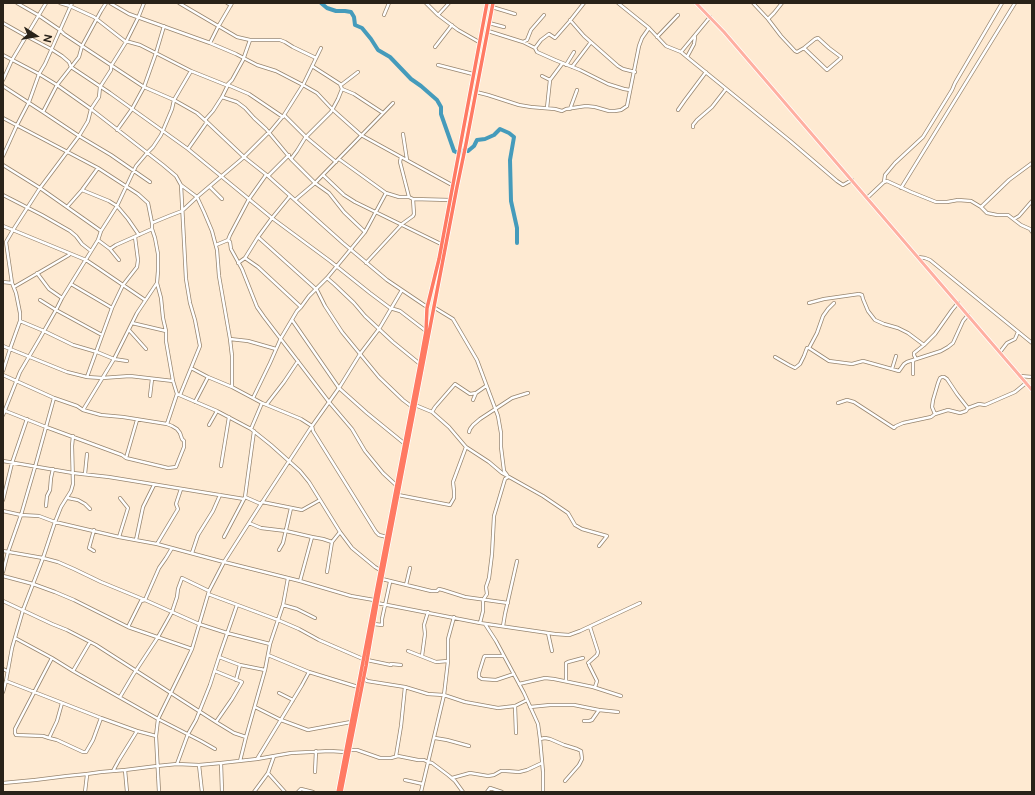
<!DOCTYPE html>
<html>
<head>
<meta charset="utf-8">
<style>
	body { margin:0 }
	#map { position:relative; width:1035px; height:795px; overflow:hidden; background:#feead2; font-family:"DM Sans",sans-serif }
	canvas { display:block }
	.frame { position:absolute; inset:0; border:4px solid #292219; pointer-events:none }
	.north { position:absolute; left:16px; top:16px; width:40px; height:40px; -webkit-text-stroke:3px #feead2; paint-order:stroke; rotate:102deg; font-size:11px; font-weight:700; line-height:16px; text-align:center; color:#292219 }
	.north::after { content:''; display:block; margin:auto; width:14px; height:18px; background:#292219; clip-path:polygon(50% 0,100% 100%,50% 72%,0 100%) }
</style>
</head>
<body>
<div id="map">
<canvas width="1035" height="795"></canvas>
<div class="frame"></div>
<div class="north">N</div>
</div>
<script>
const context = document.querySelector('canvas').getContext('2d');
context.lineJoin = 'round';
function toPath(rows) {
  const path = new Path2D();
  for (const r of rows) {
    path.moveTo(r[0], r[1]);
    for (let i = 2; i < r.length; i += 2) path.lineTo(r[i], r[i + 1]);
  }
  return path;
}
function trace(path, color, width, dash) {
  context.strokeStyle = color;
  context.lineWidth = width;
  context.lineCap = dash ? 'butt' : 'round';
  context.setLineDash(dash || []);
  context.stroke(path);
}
trace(toPath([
	[321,3,327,8,336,11,345,11,351,12,354,17,355,25,362,28,371,39,378,50,390,57,411,79,421,86,437,100,441,107,441,114,454,151,460,154,465,149,468,151,474,146,477,140,485,139,494,135,500,129,509,133,514,137,510,160,511,201,517,228,517,243]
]), '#459bbb', 4);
const minor = toPath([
	[17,3,38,15,60,30,64,34,144,87,174,100,197,113,207,122,244,157,268,176,343,243,387,280,427,307],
	[60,3,70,6,94,17,126,42,129,42,140,45,191,71,226,85,228,85,249,94,283,117],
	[110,3,129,14,210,43,236,54,257,65,276,71,303,85,317,93,333,110,361,135,452,185],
	[179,3,237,37,250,40,280,40,285,42,293,47,316,58],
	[227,3,231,5],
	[426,3,438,15,458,30,479,42],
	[618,3,649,28,666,46,681,52,687,57,789,140,837,181,843,185,852,180],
	[753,3,768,19,781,36,795,51,797,52,804,48,815,39,818,38,829,48,841,57,841,58,827,70,804,48],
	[492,7,515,14],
	[384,15,389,3],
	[438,15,449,3],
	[768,19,774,13,782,3],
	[570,20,584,36,618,66,623,69,635,72],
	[3,23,26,36,30,38,51,49,62,56,69,62,71,67,110,93,188,149,272,218,330,261,370,293,390,308,400,311,426,331],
	[489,23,504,27],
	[488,31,523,42,535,48,537,52,555,60,580,70,608,84,624,89,630,90],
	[657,37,678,15],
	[523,42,527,40,531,30,544,15],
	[210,43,218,27,232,3],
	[435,47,452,25],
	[535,48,541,40,549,34,555,38,569,22,584,3],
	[681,52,710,17],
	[3,55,39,74,57,85,91,109,163,165,176,176,181,185,197,197,204,212,212,231,217,250,219,276,230,339,232,356,232,387],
	[687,57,694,44,695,37],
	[438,65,473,74],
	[566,65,574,52],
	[572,67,591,42],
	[542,76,550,80],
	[3,80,12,60,46,3],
	[227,85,232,80,243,60,250,40],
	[341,85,358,72],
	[3,86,43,112,79,136,111,155,150,182],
	[342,89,354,94,383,113],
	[476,92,488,95,519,105,531,107,555,109,562,111,566,109,586,106,595,107,609,111,615,111,621,110,627,106,639,46,642,38,649,28],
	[222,97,237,102,245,108,254,118,266,129,291,159,315,183,329,193,344,212,365,232],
	[547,108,550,80,562,64],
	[570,109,577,90],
	[678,110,685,100,706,72],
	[43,112,57,85,79,57,82,46,101,11,106,3],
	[284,115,306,137,336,162],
	[3,118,98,168,138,194,148,203,152,223,152,229,155,238,158,254,158,271,157,283,161,298,163,318,166,331,166,341,173,381,177,394,217,411,251,429,271,445,300,471,309,482,340,532,352,548,375,567,380,570],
	[205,120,213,111,222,97,228,85],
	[693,127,693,125,697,120,712,107,726,89],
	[117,130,132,109,144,87,156,53,164,26],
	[403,134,407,160],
	[188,149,207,122],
	[3,156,17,125,29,102,39,74,45,64,72,3],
	[401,157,400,162,409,197],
	[291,159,297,151,305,138,331,112,338,99,342,89,340,84,312,66],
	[339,159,386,193,399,197,409,197,413,199,450,200],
	[3,165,40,188,101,231],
	[266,175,249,199,230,235,228,240,230,242,231,249,242,269,257,307,264,317,329,402,352,429,365,451,383,473,396,485],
	[323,175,344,195,355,202,441,244],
	[268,176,289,155],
	[884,182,885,175,895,163,923,137,952,90,955,83,1002,3],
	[210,187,222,199],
	[901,188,1015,3],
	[82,190,109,201,117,206,128,219,139,235],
	[3,195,42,215,70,231,76,236,82,244,91,251],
	[867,198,884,182,887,181,911,192,936,202,947,202,958,200,971,201,981,207,987,213,997,215,1008,215,1021,225,1030,229,1032,232],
	[295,200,315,183,393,103],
	[67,207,82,190,98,168],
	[981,207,1009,180,1032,163],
	[1014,219,1019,216,1032,201],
	[152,223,169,216,182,211,197,197,243,158,267,134,269,133,284,115,303,85,321,48],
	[3,226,86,260,98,268,145,300],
	[258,237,317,290,325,306,342,332,379,377,403,400,411,406],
	[98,240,110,249,116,245,152,229],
	[216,245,228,240],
	[110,249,119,260],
	[918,257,925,258,930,260,1032,343],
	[245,258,258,267,301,307],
	[238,263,245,258,258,237,272,218,290,196],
	[366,263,402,224,413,216,414,214,413,199],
	[37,273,49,289,62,298],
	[327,278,334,284,354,303,365,316,393,342,420,364],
	[3,282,12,283],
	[71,284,112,308],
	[14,287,69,255],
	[40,300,56,310,102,335],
	[809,303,824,299,859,294,862,295,863,299,868,311,875,320,884,324,898,328,908,333,924,345],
	[435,308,453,319,477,360,498,416,501,433,501,447,504,471,507,475],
	[292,320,339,388,367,413,405,444],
	[20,321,10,349,67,372,87,377,102,378,130,376,173,381],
	[132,323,166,331],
	[129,330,146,349],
	[230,339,248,341,276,349],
	[3,346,10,349,3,371],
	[809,348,817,333,823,316,828,309,834,303],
	[1000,352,1007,343,1015,339,1018,332],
	[775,357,789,365,795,368,800,364,804,356,807,348,809,348,829,361,852,364,863,361,899,371,904,364,907,362,941,351,948,347,953,343,963,321,968,315],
	[916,359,914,355,914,353,924,345,935,334,952,310,958,303],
	[127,361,114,359,97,352,73,345,44,331,20,321,20,313,16,293,12,283,6,242,13,230,40,188,79,136,88,121,91,109,99,97,100,87,111,70,111,66,126,42,138,18,144,3],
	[913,361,913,374],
	[191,368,208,377,232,387,262,403,301,419,312,426,313,431,376,532,379,535,387,537],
	[892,369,896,356],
	[3,375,54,398,77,406,83,410,101,415,123,417,167,424,177,394],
	[1020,376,1032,377],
	[87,377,112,308,123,285,137,267,138,260,135,237],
	[180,395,200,346,195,320,190,303,186,279,181,185],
	[150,396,152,379],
	[253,398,270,363,281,338,297,311,301,307,309,296,327,278,365,232,386,193],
	[473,400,476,393,486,386],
	[195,402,208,377],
	[838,403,847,400,854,402,894,428,896,426,903,423,931,417,935,414,948,410,960,413,966,411,968,408,979,404,985,405,1015,392,1026,383],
	[267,404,284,382,298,361],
	[415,405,432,412,449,427,466,447,489,462,502,473,543,496,568,513,575,525,582,529,607,536,599,546],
	[3,410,46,427,122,455,126,458,137,420],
	[83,410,114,359,137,313,157,283],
	[432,412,435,407,455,384,470,394,476,393],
	[935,414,932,407,933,400,938,383,940,378,942,377,944,377,947,379,957,394,968,408],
	[3,415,20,372,40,338,56,310,62,298,98,240,101,231,117,206,136,166,147,153,153,147,161,135,172,109,174,100,191,71],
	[209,425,217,411],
	[251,429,262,403],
	[469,432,470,429,473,425,480,419,512,398,528,393],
	[126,458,168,468,176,467,184,447,184,441,182,439,180,433,177,429,172,426,167,424],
	[3,461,73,473,109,477,244,499,245,497,261,504],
	[221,466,229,417],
	[85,474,87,454],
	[398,495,450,505,454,498,454,491,453,482,466,447],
	[245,497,254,431],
	[68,498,78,500,85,504,90,509],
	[3,500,12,463,27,419],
	[262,502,302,510,320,500],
	[46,506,47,496,50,490,51,478,53,469],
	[3,511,21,515,39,516,55,522,119,537,157,544,224,562,300,581,351,596,374,600],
	[249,523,261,528,286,531,312,537,300,581],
	[94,530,89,548,94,551],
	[119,537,128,508,120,498],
	[224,537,244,499],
	[312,537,323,539,332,542],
	[136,540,143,507,154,485],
	[157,544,178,509,176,504,181,489],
	[279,550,283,543,291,508],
	[3,551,43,558,58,562,74,569,101,582,145,600,199,624,227,633,270,644],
	[192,553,198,535,213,511,220,495],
	[3,572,8,552,21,515,35,467,54,398],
	[327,572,332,542,340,532],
	[3,576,33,584,55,592,74,600,128,627,192,649],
	[382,579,431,591,437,591,439,589,443,590,465,597,508,603],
	[406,585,410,568],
	[208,594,278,620,299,629,319,640,363,659],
	[3,601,52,624,67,630,96,645,216,722,234,733,246,737],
	[377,603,480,623,483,611,483,600,487,594,486,587,489,578,492,554,494,516,505,479,508,477],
	[283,605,297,609,315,618],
	[480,623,555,634,569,635,580,631,640,603],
	[374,624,382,625,382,619,390,582],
	[485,624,496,641,524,693,538,724,540,739,545,738,550,739,564,745,577,749,581,751,582,759,579,765,565,781],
	[503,626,505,614,517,561],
	[128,627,141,601,145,600,159,568,166,558,172,548],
	[548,633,552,651],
	[15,638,52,658,73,671,158,719,201,741,215,749],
	[408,651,436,662,448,661],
	[268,655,309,672,358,687],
	[422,656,425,634,424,625,428,612],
	[504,656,485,656,484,657,479,673,479,677,482,679,496,680,514,674],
	[219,657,240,665,265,670],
	[52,658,15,729,15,733,16,735,43,736,49,738,57,740,83,752,86,752,93,740,101,718],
	[367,660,391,665],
	[588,663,597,655,598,652,590,627],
	[391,664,401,665],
	[589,665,597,681,595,687],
	[3,669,7,671],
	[73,671,90,642],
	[215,671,242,682,232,699,216,722],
	[364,678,367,681,405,687,428,694,444,695,465,702,498,708,515,706,527,700],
	[236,680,240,665],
	[6,681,101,718,137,731,156,736],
	[566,681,566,663,568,662,583,658],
	[519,684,545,678,554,679,593,687,621,696],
	[3,692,6,681,12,648,23,610,43,558,55,522,61,507,71,491,73,484,72,446,73,436],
	[279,693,293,700],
	[120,697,133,675,158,637,172,612,177,597,178,589,182,578,209,591],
	[515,706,516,733],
	[255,707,281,720,308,730,313,729,351,722],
	[530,707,550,705,574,705,599,710,618,712],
	[584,721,589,721,592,720,599,710],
	[49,738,57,721,62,703],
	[435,738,447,740,469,746],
	[540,739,543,772,543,792],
	[349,750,357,750,380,758,391,758,398,756,418,760,424,760,428,762,432,763,448,775,455,781,463,792],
	[396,756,401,726,405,687],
	[257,759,302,685,309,672],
	[240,761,246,737,265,670,270,644,283,605,288,578],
	[221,763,222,792],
	[177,764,188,734,196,720,210,685,219,657,237,605],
	[199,765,202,792],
	[125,770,127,792],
	[113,771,119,760,137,731],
	[315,772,316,751],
	[268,773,285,792],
	[452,778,470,773,488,776,494,775,501,771,506,771,519,772,527,770,542,763],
	[405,780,423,784],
	[3,783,35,780,67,776,87,774,101,772,125,770,157,766,177,764,199,765,221,763,257,759,291,753,330,751,345,752],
	[85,792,87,775],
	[159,792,156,736,158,719,184,666,192,649,209,591,224,562,261,504,312,426,339,388,360,354,379,329,402,290],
	[254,792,268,773,274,756],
	[298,792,301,789,313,792],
	[421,792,444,695,448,661,448,639,454,617],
	[487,792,490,788,502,792]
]);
const major = toPath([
	[696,3,724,32,1032,390]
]);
const highway = toPath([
	[338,792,420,364,426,331,427,308,439,259,487,3],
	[341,792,366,666,377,603,457,187,466,144,493,3]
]);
trace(minor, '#97856f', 4);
trace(major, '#fff', 4.5);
trace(highway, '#fff', 5);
trace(minor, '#fff', 2.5);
trace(major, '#ffafa1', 3);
trace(highway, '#ff7a63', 3.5);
</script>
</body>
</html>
